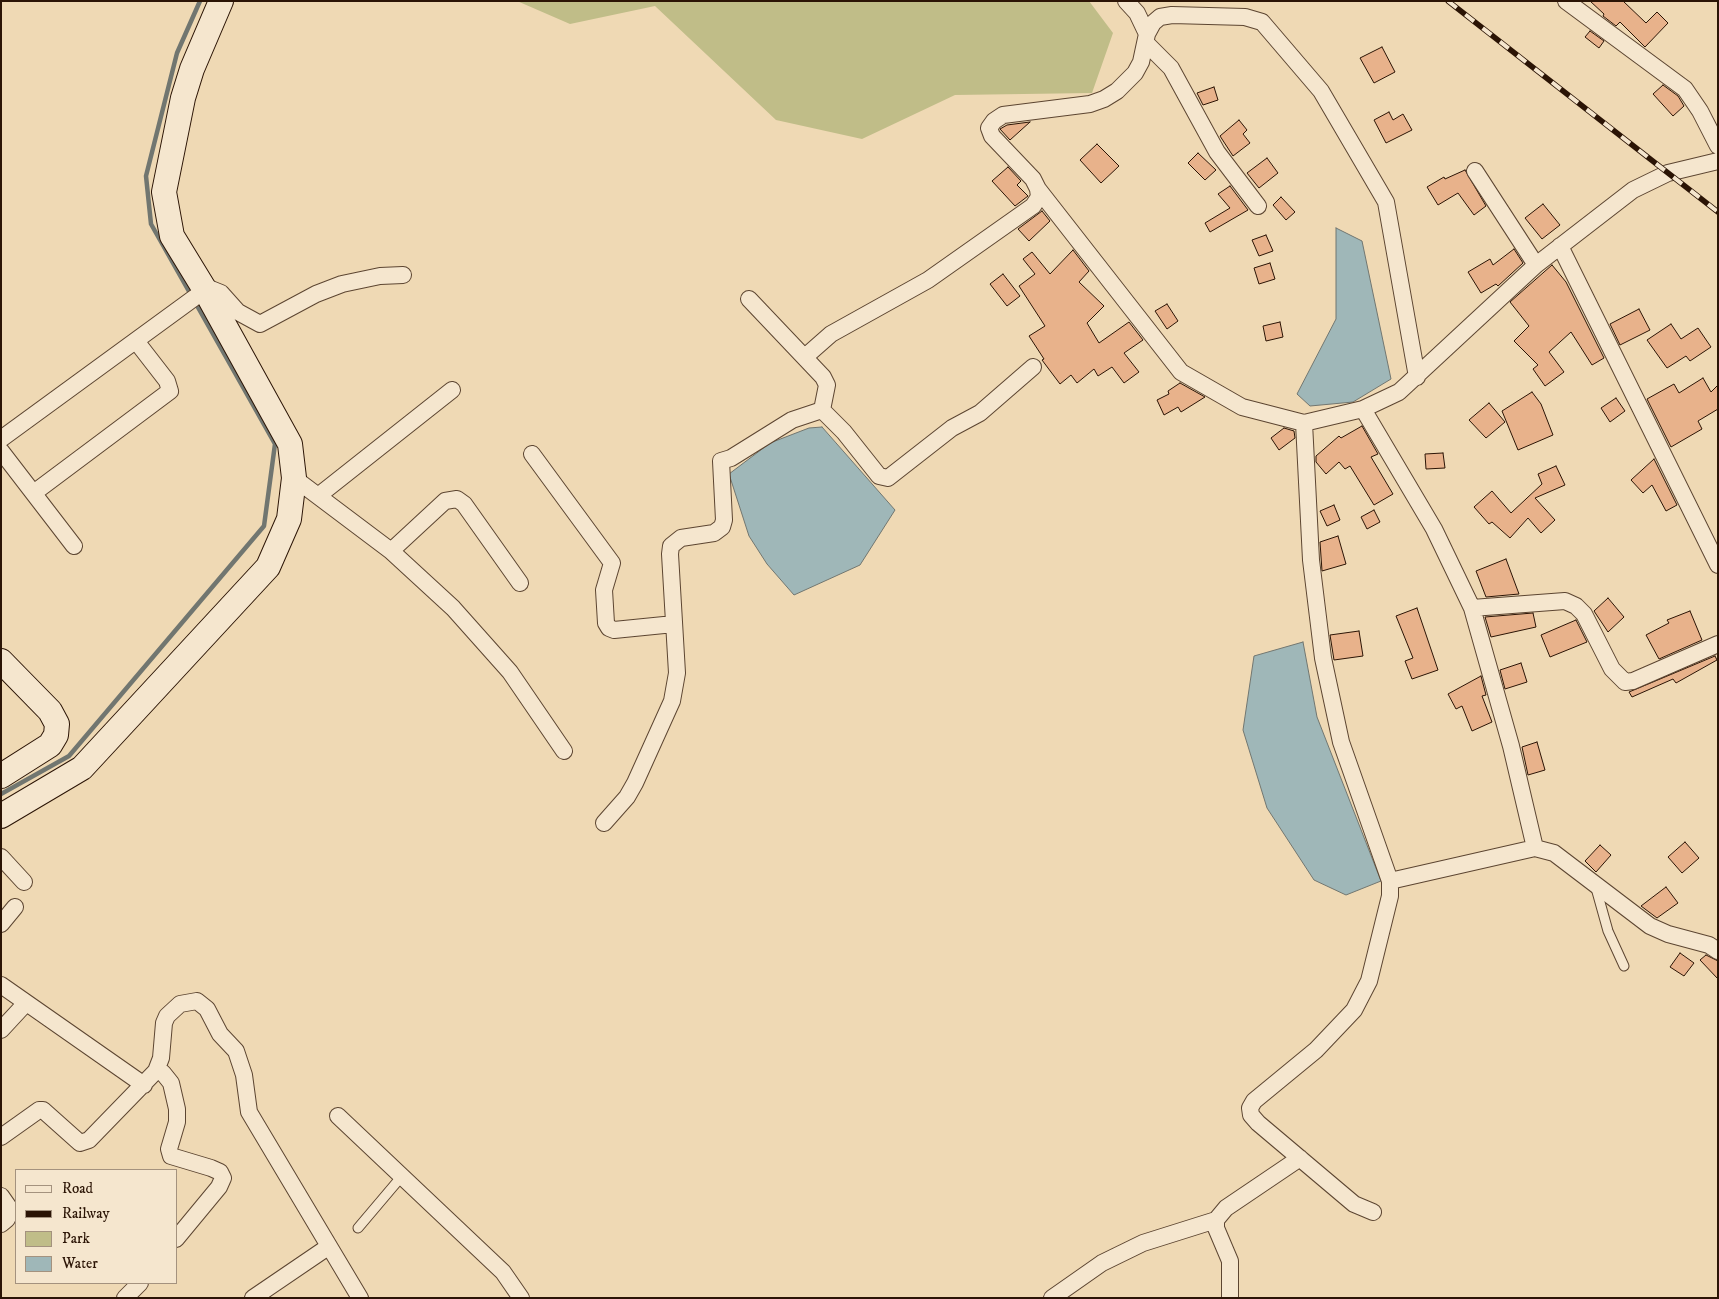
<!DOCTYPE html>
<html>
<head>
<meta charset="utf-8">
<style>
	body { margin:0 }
	#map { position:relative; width:1719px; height:1299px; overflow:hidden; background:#efd9b4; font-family:"IM FELL DW Pica",serif }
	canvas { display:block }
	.frame { position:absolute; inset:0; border:2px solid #2b1405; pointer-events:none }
	.legend { position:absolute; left:15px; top:1169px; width:162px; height:115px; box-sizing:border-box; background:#f5e6ce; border:1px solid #a4927e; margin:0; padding:6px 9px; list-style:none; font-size:15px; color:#2b1405 }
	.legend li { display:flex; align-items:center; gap:10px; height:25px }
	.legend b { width:25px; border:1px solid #a4927e }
</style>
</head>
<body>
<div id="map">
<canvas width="1719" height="1299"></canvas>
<div class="frame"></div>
<ul class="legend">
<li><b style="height:6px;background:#f5e6ce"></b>Road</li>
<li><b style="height:6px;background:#2b1405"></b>Railway</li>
<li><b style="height:14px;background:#c0bd88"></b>Park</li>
<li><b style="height:14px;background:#9fb7b8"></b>Water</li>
</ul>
</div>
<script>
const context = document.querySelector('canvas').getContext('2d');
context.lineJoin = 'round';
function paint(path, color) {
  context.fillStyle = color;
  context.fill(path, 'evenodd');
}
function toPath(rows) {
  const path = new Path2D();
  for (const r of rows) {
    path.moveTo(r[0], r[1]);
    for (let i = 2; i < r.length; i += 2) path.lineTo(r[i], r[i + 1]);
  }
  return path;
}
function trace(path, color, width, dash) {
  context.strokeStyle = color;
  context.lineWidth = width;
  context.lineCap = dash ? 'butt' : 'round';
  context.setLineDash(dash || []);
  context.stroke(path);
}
paint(toPath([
	[517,1,1089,1,1113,33,1092,93,955,95,862,139,776,120,655,6,570,24]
]), '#c0bd88');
const water = toPath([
	[1336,228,1362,241,1391,379,1353,402,1310,406,1297,394,1336,319,1336,228],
	[822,427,895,510,860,565,794,595,767,564,749,536,729,474,770,443,809,428,822,427],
	[1303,642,1317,717,1381,881,1346,895,1314,880,1267,808,1243,730,1254,656,1303,642]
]);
paint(water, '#9fb7b8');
trace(water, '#717670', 1);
trace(toPath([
	[1,794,69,756,264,526,275,444,151,224,146,176,177,53,200,1]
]), '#717670', 4.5);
const building = toPath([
	[1590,1,1623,1,1646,23,1657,12,1668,23,1645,47,1620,22,1616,26,1603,16,1604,14,1590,1],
	[1590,31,1604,41,1599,48,1585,37,1590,31],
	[1382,47,1395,72,1374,83,1360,58,1382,47],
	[1663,85,1678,96,1684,106,1673,116,1653,94,1663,85],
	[1214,87,1218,100,1203,105,1197,93,1214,87],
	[1389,112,1393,120,1403,114,1412,130,1386,143,1374,120,1389,112],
	[1239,120,1247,130,1243,134,1250,143,1233,156,1220,136,1239,120],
	[1030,122,1010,140,1000,129,1007,125,1030,122],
	[1097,144,1119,166,1101,183,1080,160,1097,144],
	[1198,153,1216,170,1205,180,1188,163,1198,153],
	[1267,158,1278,173,1259,188,1247,173,1267,158],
	[1008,167,1021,181,1017,185,1028,196,1015,206,992,181,1008,167],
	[1465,170,1486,206,1474,215,1458,193,1438,205,1427,187,1444,177,1445,179,1465,170],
	[1230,186,1248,210,1210,232,1205,223,1230,208,1218,194,1230,186],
	[1281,197,1295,212,1286,220,1273,205,1281,197],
	[1543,204,1560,225,1542,239,1525,218,1543,204],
	[1042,211,1050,221,1029,241,1018,229,1042,211],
	[1266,235,1273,251,1259,256,1252,240,1266,235],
	[1514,249,1523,263,1498,286,1496,284,1481,293,1468,272,1490,259,1493,265,1514,249],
	[1073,250,1089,271,1079,282,1104,306,1087,323,1099,343,1129,322,1143,340,1124,353,1139,372,1124,383,1112,367,1098,376,1094,369,1077,383,1071,375,1060,384,1042,360,1044,359,1029,336,1045,326,1019,286,1035,274,1023,259,1032,252,1050,274,1073,250],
	[1270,263,1275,279,1259,284,1254,268,1270,263],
	[1552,265,1566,282,1604,358,1592,365,1571,332,1549,352,1564,372,1545,386,1533,369,1538,365,1514,341,1529,326,1510,302,1552,265],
	[1003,274,1020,296,1007,306,990,284,1003,274],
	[1167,304,1178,321,1167,329,1155,311,1167,304],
	[1639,309,1650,330,1620,345,1610,324,1639,309],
	[1280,322,1283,337,1266,341,1263,326,1280,322],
	[1671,324,1681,339,1698,328,1711,347,1690,361,1686,356,1667,368,1647,340,1671,324],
	[1703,378,1711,392,1718,385,1718,409,1698,421,1702,429,1671,447,1647,399,1674,384,1679,393,1703,378],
	[1180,383,1205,397,1181,412,1178,407,1164,415,1157,400,1169,394,1168,391,1180,383],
	[1532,392,1541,404,1553,435,1518,450,1502,411,1532,392],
	[1616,398,1625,411,1610,422,1601,408,1616,398],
	[1489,403,1505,422,1486,438,1469,420,1489,403],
	[1362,426,1378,454,1371,457,1393,494,1374,505,1350,466,1345,469,1339,462,1326,474,1316,462,1316,456,1339,436,1341,438,1362,426],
	[1284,428,1294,431,1295,438,1279,450,1271,438,1284,428],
	[1443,453,1445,468,1426,469,1425,454,1443,453],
	[1654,459,1677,505,1666,511,1652,485,1643,493,1631,480,1654,459],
	[1556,466,1565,485,1535,498,1555,520,1541,533,1528,518,1510,538,1492,522,1489,524,1474,507,1492,491,1511,513,1542,484,1538,474,1556,466],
	[1334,505,1340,520,1327,526,1320,511,1334,505],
	[1374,510,1380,522,1367,529,1361,517,1374,510],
	[1338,536,1346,564,1322,571,1320,542,1338,536],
	[1506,559,1519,594,1486,597,1476,571,1506,559],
	[1608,598,1624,617,1608,632,1594,611,1608,598],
	[1417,608,1438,670,1412,679,1405,661,1413,658,1396,616,1417,608],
	[1690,611,1702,640,1659,659,1646,635,1669,623,1667,620,1690,611],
	[1533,613,1536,627,1491,637,1485,617,1533,613],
	[1576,620,1587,642,1550,657,1541,635,1576,620],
	[1359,631,1363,656,1334,660,1330,635,1359,631],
	[1715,656,1717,660,1676,683,1673,679,1632,697,1629,692,1715,656],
	[1521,663,1527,682,1505,689,1500,670,1521,663],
	[1481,676,1486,695,1482,696,1492,722,1472,731,1462,706,1456,709,1448,694,1481,676],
	[1537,742,1545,770,1528,775,1522,747,1537,742],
	[1685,842,1699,858,1682,873,1668,857,1685,842],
	[1600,845,1611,855,1596,872,1585,861,1600,845],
	[1666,887,1678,903,1657,918,1641,906,1666,887],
	[1680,953,1694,963,1684,976,1670,967,1680,953],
	[1706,955,1718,961,1718,979,1700,960,1706,955]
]);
paint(building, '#e8b28b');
trace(building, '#2b1405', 1);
const lane = toPath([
	[1596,888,1608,931,1624,966],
	[358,1228,402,1176]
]);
const street = toPath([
	[1126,1,1137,13,1147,34],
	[1566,1,1685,89,1700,111,1718,146],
	[1146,43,1171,68,1217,152,1258,206],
	[1475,171,1536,265],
	[1038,189,1181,372,1242,407,1304,423,1363,409,1399,392,1536,265,1633,190,1668,173,1718,161],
	[1560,246,1718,565],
	[749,299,823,377,827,385,822,410],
	[806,356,831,334,928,280,1033,206,1039,197,1038,189,1033,179,992,136,989,128,994,121,1003,115,1090,104,1104,99,1117,91,1135,73,1141,62,1147,34,1153,23,1160,17,1172,15,1245,17,1262,22,1321,91,1386,202,1417,377],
	[1363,409,1434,529,1472,608,1511,746,1535,848],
	[1304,423,1311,560,1323,658,1341,742,1390,881,1390,896,1369,981,1354,1010,1316,1050,1254,1101,1250,1108,1251,1115,1258,1123,1354,1204,1373,1212],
	[1,439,205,290,211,289,221,293,238,312,260,324,316,294,342,284,380,276,403,275],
	[1,451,74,546],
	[532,454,612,563,604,590,606,623,609,628,614,630,674,624],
	[294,478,391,551,453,608,510,672,564,751],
	[35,492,170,391,167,381,136,341],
	[318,496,452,390],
	[391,551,445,501,457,499,464,504,520,583],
	[1472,608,1565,601,1576,606,1584,614,1612,669,1625,682,1633,681,1718,644],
	[604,823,627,797,635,783,672,701,677,673,670,554,671,546,681,538,714,533,722,527,724,520,721,461,731,458,792,420,822,410,844,432,879,476,888,478,952,428,980,413,1033,367],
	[1,857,24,882],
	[1390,881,1535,848,1554,853,1650,926,1668,934,1709,945,1718,951],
	[1,924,15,907],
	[1,985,144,1085],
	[1,1030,26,1003],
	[156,1071,163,1073,171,1083,177,1109,177,1122,169,1149,171,1156,211,1168,220,1172,223,1178,219,1187,176,1239],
	[338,1116,503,1272,521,1298],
	[1,1137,39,1110,43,1110,80,1143,89,1140,156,1071,161,1058,164,1023,167,1016,180,1004,197,1001,207,1009,220,1034,236,1051,244,1075,249,1112,360,1298],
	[1,1196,8,1206,10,1213,7,1219,1,1224],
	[125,1298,140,1283],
	[253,1298,328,1247],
	[1052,1298,1102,1263,1143,1243,1216,1220],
	[1230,1298,1230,1261,1216,1228,1216,1220,1226,1208,1300,1158]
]);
const secondary = toPath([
	[1,661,50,711,57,724,56,735,50,745,1,776],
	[1,816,82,768,268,567,289,519,294,478,290,444,205,290,172,236,164,192,183,98,192,69,221,1]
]);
trace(lane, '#5c4531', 11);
trace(street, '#5c4531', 18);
trace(secondary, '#2b1405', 26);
trace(lane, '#f5e6ce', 9);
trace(street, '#f5e6ce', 16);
trace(secondary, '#f5e6ce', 24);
const rail = toPath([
	[1448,1,1718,212]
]);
trace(rail, '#2b1405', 5.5);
trace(rail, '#f5e6ce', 4, [11]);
</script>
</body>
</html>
